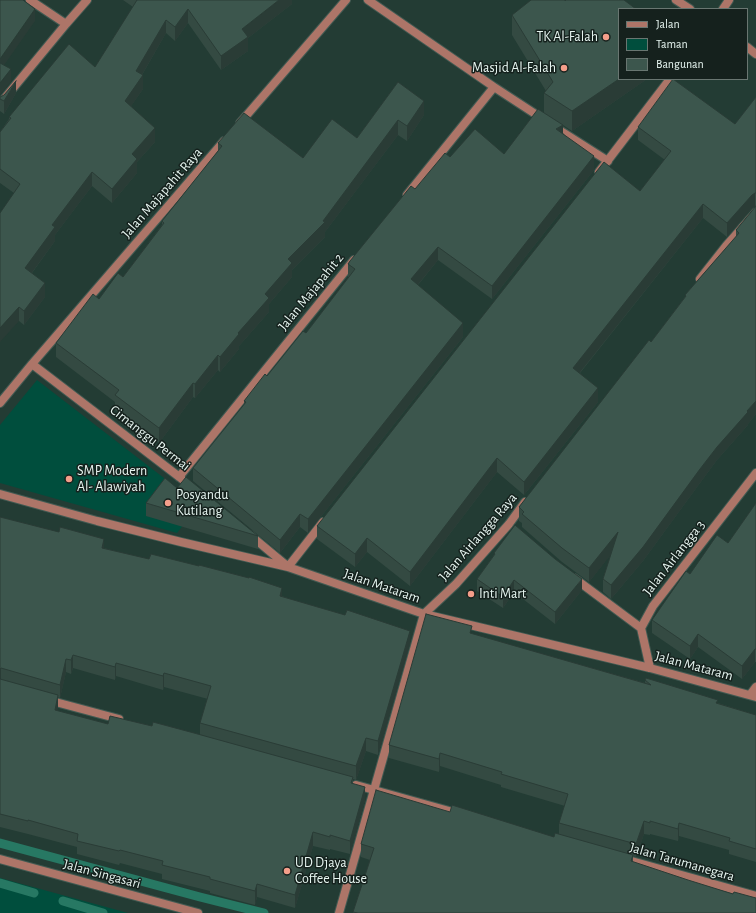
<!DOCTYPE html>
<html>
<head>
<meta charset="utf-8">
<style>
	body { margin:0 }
	#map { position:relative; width:756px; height:913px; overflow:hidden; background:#233c34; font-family:"Alegreya Sans",sans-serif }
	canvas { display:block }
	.legend { position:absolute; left:618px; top:8px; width:130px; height:72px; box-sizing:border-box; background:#15211d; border:1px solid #697671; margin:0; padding:5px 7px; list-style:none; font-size:12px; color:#e6f5f0 }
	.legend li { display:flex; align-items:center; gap:8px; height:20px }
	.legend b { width:20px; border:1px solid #697671 }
</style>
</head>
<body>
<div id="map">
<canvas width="756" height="913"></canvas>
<ul class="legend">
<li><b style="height:5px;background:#ad7568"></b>Jalan</li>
<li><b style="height:11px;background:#004e3d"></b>Taman</li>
<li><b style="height:11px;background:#3c564d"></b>Bangunan</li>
</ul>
</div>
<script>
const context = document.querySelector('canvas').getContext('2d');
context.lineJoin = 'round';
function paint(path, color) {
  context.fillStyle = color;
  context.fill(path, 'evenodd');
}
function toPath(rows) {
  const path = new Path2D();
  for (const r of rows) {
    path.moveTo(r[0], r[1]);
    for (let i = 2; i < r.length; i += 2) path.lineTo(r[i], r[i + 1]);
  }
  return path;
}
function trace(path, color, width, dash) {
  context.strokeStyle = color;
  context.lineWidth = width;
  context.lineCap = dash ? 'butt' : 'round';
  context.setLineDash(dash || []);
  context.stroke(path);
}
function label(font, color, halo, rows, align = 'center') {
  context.font = font + ' "Alegreya Sans",sans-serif';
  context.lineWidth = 3;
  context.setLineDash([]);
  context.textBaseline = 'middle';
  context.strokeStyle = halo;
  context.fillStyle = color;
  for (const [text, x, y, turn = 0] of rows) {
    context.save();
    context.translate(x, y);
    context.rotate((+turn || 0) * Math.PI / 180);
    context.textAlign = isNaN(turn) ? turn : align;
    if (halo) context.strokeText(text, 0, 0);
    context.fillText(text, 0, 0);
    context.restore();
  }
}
paint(toPath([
	[37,380,199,505,177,533,0,483,0,425],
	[0,878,117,910,128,913,0,913]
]), '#004e3d');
trace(toPath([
	[0,843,200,897,264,913],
	[0,883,34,893],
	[63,901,103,913]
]), '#277863', 9);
const minor = toPath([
	[30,0,66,24],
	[368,0,494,87,543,119],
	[676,0,690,9],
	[723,9,729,0],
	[747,47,756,54],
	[0,104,66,24,87,0],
	[240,123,346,0],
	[553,126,608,161],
	[599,172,670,79],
	[407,195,494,87],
	[700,279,726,246,756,212],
	[32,364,182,479],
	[0,403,32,364,224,141],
	[179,477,354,260],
	[0,494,97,521,181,542,288,567,424,614,650,668,756,697],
	[250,535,286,565],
	[288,567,323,522],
	[574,578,641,628],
	[650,668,641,628,653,606,756,473],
	[750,695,756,687],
	[48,700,119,719],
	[356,785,460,814],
	[0,859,198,913],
	[628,860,756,896],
	[339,913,424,614,456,584,509,524,525,502]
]);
trace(minor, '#425a52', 10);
trace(minor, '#ad7568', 8);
paint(toPath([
	[123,0,292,0,292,4,248,38,248,51,221,70,188,23,175,41,166,33,142,75,143,89,131,106,155,142,137,162,137,173,112,203,92,186,55,235,55,241,32,273,45,297,24,325,19,321,14,193,0,183,0,132,9,119,9,117,95,67,133,7],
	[512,15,619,79,647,79,572,131,563,125,563,133,594,170,492,299,438,260,418,285,463,337,308,533,300,527,280,553,193,481,193,468,244,405,244,401,306,333,348,278,348,264,415,189,450,157,504,154,544,113,544,93,546,91,512,35],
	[398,82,424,115,407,141,398,135,325,232,325,237,292,270,292,277,269,304,269,312,239,346,239,349,220,372,218,370,195,398,193,397,159,443,115,410,115,402,56,357,56,343,99,299,123,277,162,225,162,221,218,151,218,143,303,158,357,138],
	[16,93,4,114,0,111,0,97],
	[756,97,756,414,748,424,748,425,717,460,700,483,643,561,611,599,603,592,603,579,611,554,589,582,562,562,522,527,522,523,519,521,519,507,651,342,685,297,685,295,736,237,736,230,756,207,752,208,727,237,703,218,580,373,598,402,524,495,497,472,410,586,367,552,355,567,317,539,317,526,640,191,665,160,638,140,638,127,735,124],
	[177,488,258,536,258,549,146,516,146,503],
	[756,503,756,662,755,662,742,679,698,647,690,659,652,633,652,620,690,574,728,543],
	[0,517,104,548,282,596,410,644,378,755,366,751,356,780,353,779,353,783,365,800,350,854,330,849,330,850,313,846,295,908,257,897,255,905,210,893,210,891,162,879,162,874,120,863,119,865,77,854,77,847,28,834,0,827],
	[73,668,115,680,116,676,163,690,164,687,208,699,200,723,200,735,152,726,108,724,57,711,58,697,60,698,66,672,71,674],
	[494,553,582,590,555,624,514,592,503,608,477,591,477,579,494,555],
	[472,634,645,683,645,680,756,715,756,862,729,854,729,850,679,836,678,841,650,834,650,835,644,834,636,857,633,856,633,862,756,913,353,913,370,860,361,857,361,844,450,812,554,837,559,834,559,823,565,806,501,787,501,785,440,766,439,772,389,758,389,745]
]), '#344a42');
paint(toPath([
	[279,0,292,0,292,4,248,38,248,51,221,70,221,56,242,29],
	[35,9,35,21,0,71,0,59],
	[188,9,188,23,175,41,175,27],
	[166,20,166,33,136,85,143,75,143,89,125,115,125,101,136,71],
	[11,69,11,82,0,95,0,83],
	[619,79,647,79,572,131,572,111],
	[16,81,16,93,4,114,4,101],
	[424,101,424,115,407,141,407,126],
	[398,120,398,135,325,232,325,237,292,270,292,277,269,304,269,312,239,346,239,349,220,372,220,357,265,294,288,259,323,221],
	[563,125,563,138,556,129],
	[155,128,155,142,137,162,137,173,112,203,112,189,132,154],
	[594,156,594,170,492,299,492,286],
	[92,172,92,186,55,235,55,241,25,282,25,268,52,225],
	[755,193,755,207,752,208,727,237,727,223,752,195],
	[703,204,703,218,573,381,573,368],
	[438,247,438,260,411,293,411,279],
	[45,283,45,297,24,325,24,311],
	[19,307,19,321,0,342,0,328],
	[463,323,463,337,308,533,308,519],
	[218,355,218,370,195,398,195,384],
	[193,383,193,397,159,443,159,428],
	[598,388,598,402,524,495,524,482],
	[756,401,756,414,748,424,748,425,717,460,700,483,643,561,611,599,611,585,717,447],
	[497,458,497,472,410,586,410,572],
	[300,514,300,527,280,553,280,540],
	[618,532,618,546,589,582,589,568],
	[367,538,367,552,355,567,355,554],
	[104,539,104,552,102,548],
	[582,579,582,590,555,624,555,612],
	[514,580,514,592,503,608,503,597],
	[282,588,282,601,280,596],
	[410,631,410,644,378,755,378,741],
	[698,634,698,647,690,659,690,646],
	[755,649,755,662,742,679,742,666],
	[73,655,73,668,71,674,71,660],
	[66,659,66,672,60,698,60,685],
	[116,663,116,676,115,680,115,667],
	[1,668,1,682,0,682,0,669],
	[164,673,164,687,163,690,163,676],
	[58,695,58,709,55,724,55,710],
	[366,738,366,751,356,780,356,766],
	[440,753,440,766,439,772,439,759],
	[365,787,365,800,350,854,350,841],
	[644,821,644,834,636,857,636,844],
	[679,823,679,836,678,841,678,829],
	[313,832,313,846,295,908,295,895],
	[257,884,257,897,255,905,255,891]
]), '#2a3c36');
const building = toPath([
	[0,0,23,0,35,9,0,59,0,0],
	[137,0,279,0,242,29,248,37,221,56,188,9,175,27,166,20,136,71,143,75,125,101,155,128,132,154,137,159,112,189,92,172,52,225,55,227,25,268,45,283,24,311,19,307,0,328,0,213,20,184,0,169,0,132,11,118,9,117,69,44,95,67,137,0],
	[531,0,565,0,565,1,566,0,624,0,636,9,619,9,619,79,572,111,544,93,553,82,512,15,531,0],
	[0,63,11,69,0,83,0,63],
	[673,79,735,124,756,97,756,193,755,193,752,195,727,223,703,204,573,368,598,388,524,482,497,458,410,572,367,538,355,554,317,526,604,162,640,191,671,151,638,127,673,79],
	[16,81,4,101,0,99,0,97,4,95,16,81],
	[398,82,424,101,407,126,398,120,323,221,325,222,288,259,292,263,265,294,269,298,238,333,239,334,220,357,218,355,195,384,193,383,159,428,115,395,119,390,56,343,93,294,99,299,118,273,123,277,164,223,162,221,222,146,218,143,244,113,303,158,332,119,357,138,398,82],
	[538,109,563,125,556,129,594,156,492,286,438,247,411,279,463,323,308,519,300,514,280,540,193,468,246,402,244,401,265,374,267,376,303,331,306,333,355,269,348,264,350,261,411,186,415,189,445,153,450,157,475,129,504,154,538,109],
	[756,206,756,401,747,411,748,412,717,447,700,469,643,547,611,585,603,579,618,532,589,568,562,548,522,514,524,512,519,507,649,340,651,342,686,296,685,295,739,233,736,230,756,206],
	[186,477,258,536,146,503,165,478,177,488,186,477],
	[756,503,756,649,755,649,742,666,698,634,690,646,652,620,686,571,690,574,717,535,728,543,756,503],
	[0,517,59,532,60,527,104,539,102,548,149,559,151,554,199,566,199,565,249,578,249,577,282,588,280,596,345,615,347,610,410,631,378,741,366,738,356,766,200,723,211,686,164,673,163,676,116,663,115,667,73,655,71,660,66,659,60,685,1,668,0,669,0,517],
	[515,525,555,559,582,579,555,612,514,580,503,597,477,579,495,554,494,553,515,525],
	[426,614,472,626,470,633,651,685,645,680,646,678,718,700,716,703,756,715,756,849,729,841,730,838,679,823,678,829,650,821,650,823,644,821,636,844,559,823,568,794,501,774,502,772,440,753,439,759,389,745,426,614],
	[0,679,58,695,55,710,108,724,110,716,152,726,153,722,194,733,353,777,351,783,365,787,350,841,330,835,330,837,313,832,295,895,257,884,255,891,210,879,210,877,162,865,163,861,120,850,119,851,77,841,78,834,28,820,28,821,0,814,0,679],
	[376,790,450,812,452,805,554,837,555,833,633,855,631,861,688,880,733,894,734,892,756,898,756,913,358,913,353,912,374,848,361,844,376,790]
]);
paint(building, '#3c564d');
trace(building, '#2a3c36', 1);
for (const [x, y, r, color] of [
	[606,37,4,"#f49e8a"],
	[564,68,4,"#f49e8a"],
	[69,479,4,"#f49e8a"],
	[168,503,4,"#f49e8a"],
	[471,594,4,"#f49e8a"],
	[287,871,4,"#f49e8a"]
]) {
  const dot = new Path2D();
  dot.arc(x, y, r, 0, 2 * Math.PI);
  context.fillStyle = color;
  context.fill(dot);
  trace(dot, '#15211d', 1.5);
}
label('14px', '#e6f5f0', '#15211d', [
	["TK Al-Falah",598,37,"right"],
	["Masjid Al-Falah",556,68,"right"],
	["SMP Modern",77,471],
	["Al- Alawiyah",77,487],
	["Posyandu",176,495],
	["Kutilang",176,511],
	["Inti Mart",479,594],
	["UD Djaya",295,863],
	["Coffee House",295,879]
], 'left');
label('14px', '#e6f5f0', '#15211d', [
	["Jalan Majapahit Raya",162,193,-49],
	["Jalan Majapahit 2",311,292,-51],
	["Cimanggu Permai",150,438,38],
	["Jalan Airlangga Raya",478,537,-49],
	["Jalan Airlangga 3",674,558,-52],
	["Jalan Mataram",382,586,19],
	["Jalan Mataram",694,666,15],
	["Jalan Tarumanegara",682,862,16],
	["Jalan Singasari",102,874,15]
]);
</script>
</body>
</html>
